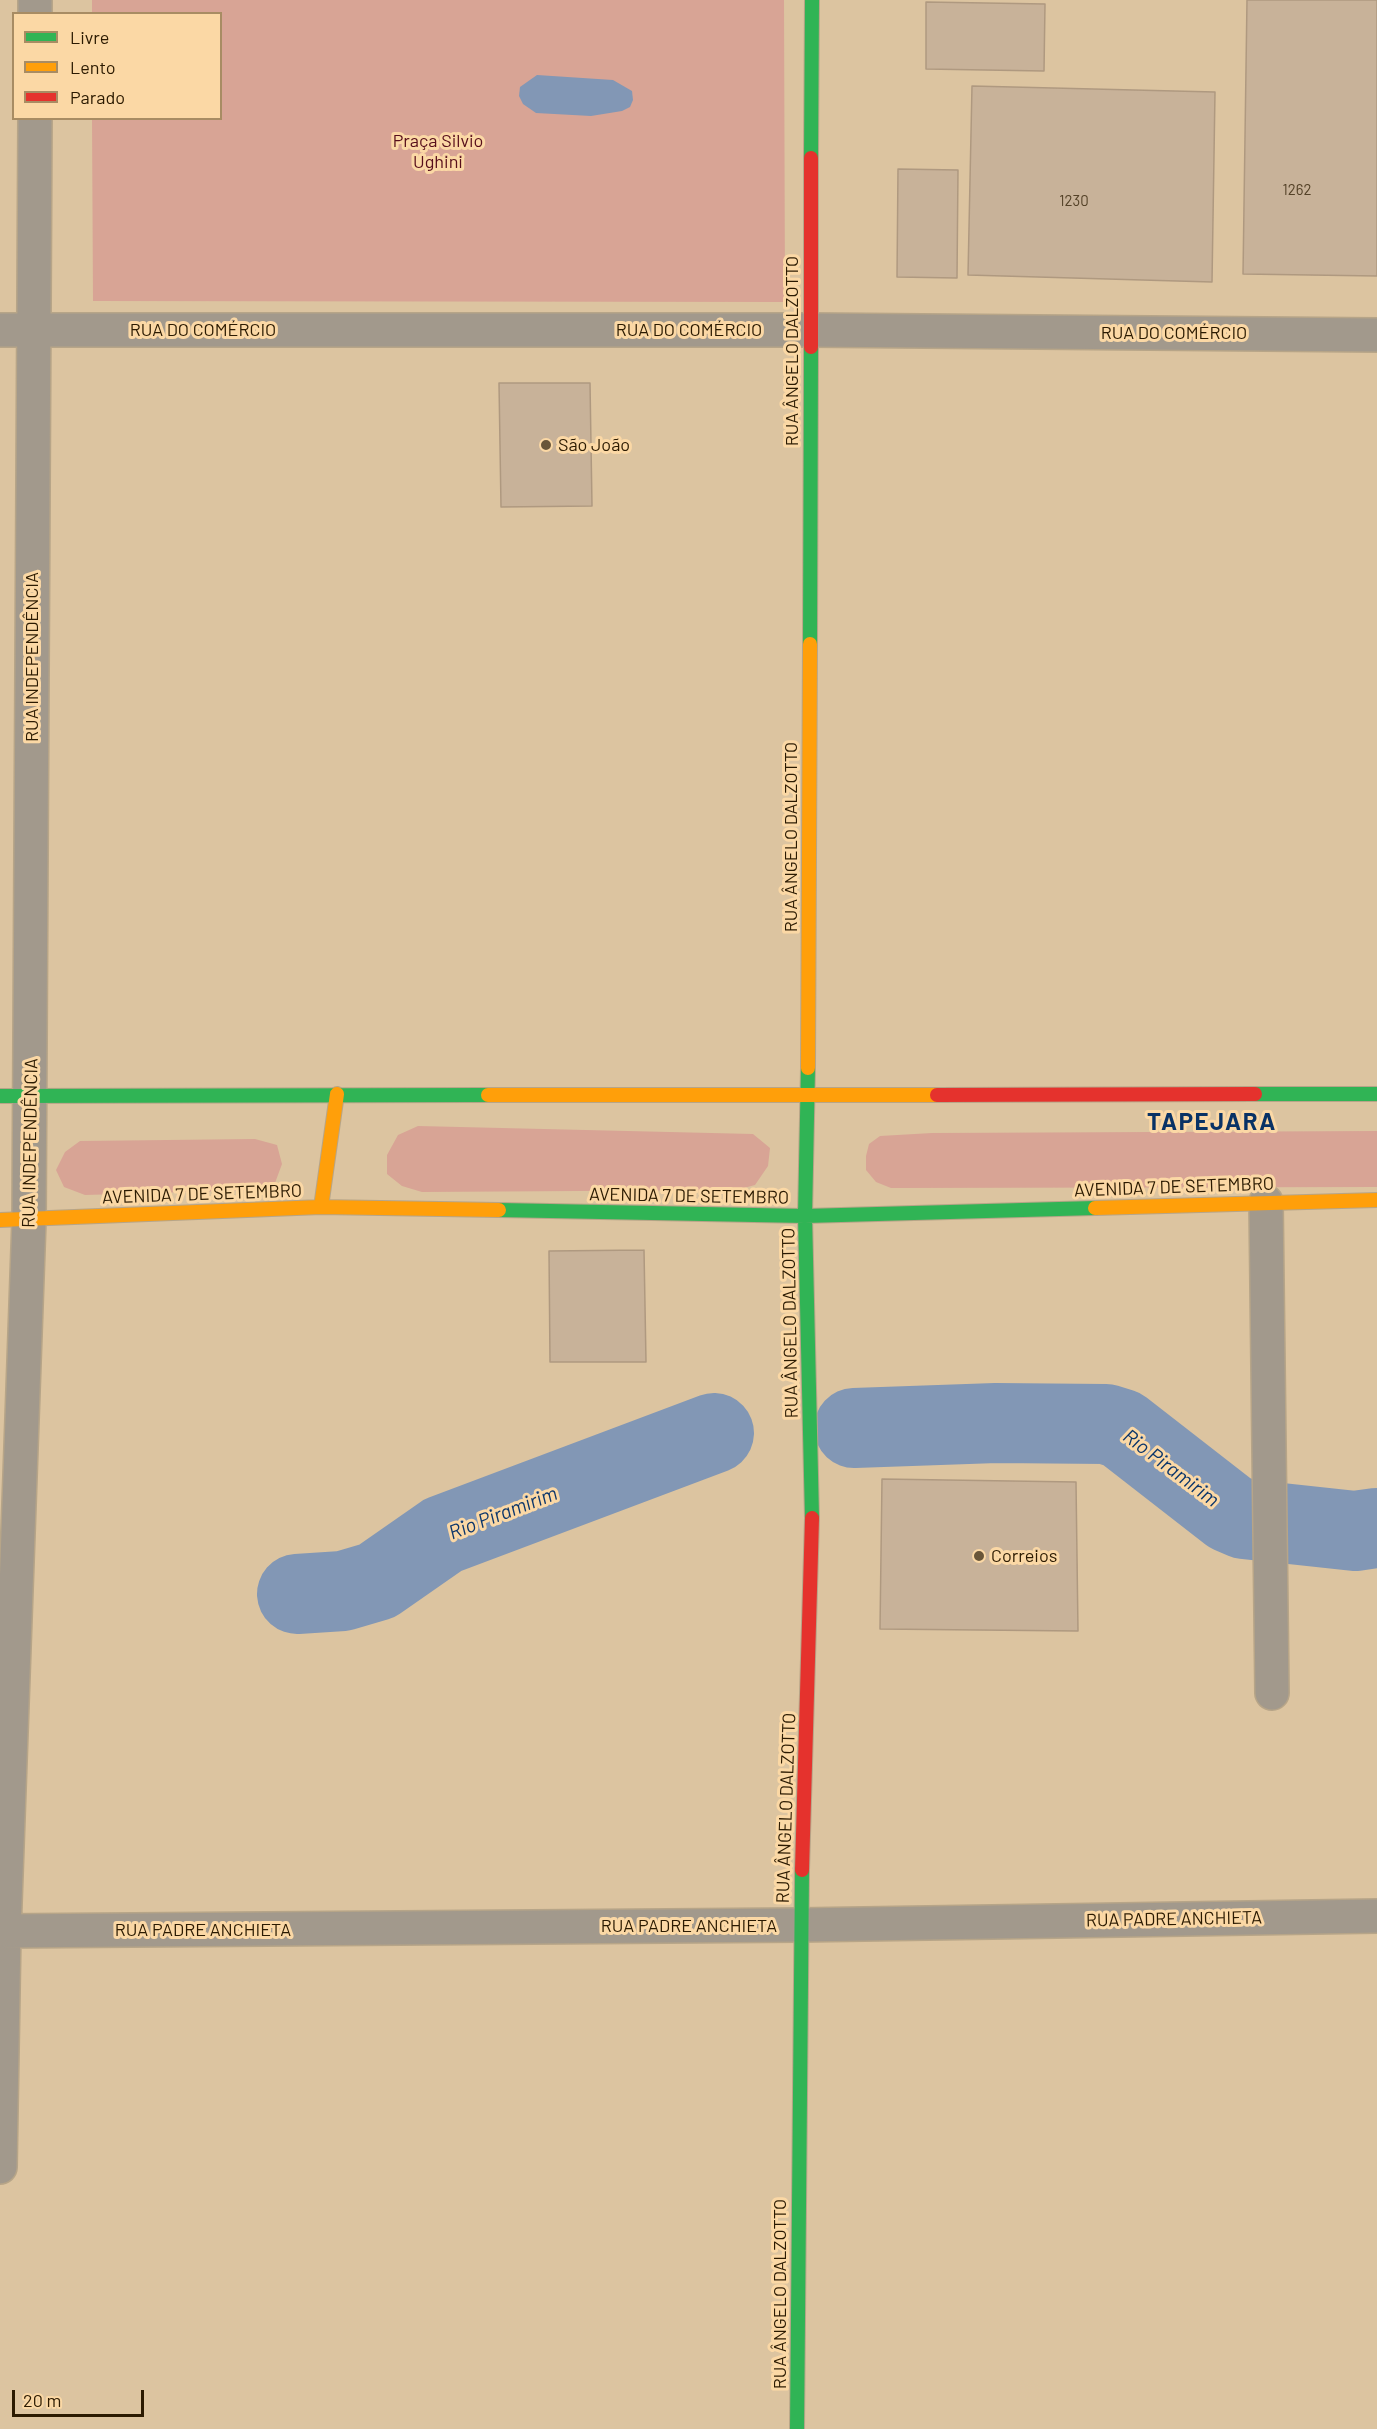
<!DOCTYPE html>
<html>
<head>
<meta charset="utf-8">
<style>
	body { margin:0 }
	#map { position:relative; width:1377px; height:2429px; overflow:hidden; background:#dcc4a0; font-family:Barlow,sans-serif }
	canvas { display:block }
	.legend { position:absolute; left:12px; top:12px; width:210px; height:108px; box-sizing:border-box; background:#fbd8a5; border:2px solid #a88c63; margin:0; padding:8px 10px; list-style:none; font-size:18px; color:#2b1a01 }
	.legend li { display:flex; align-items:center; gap:12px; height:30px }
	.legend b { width:30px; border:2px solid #a88c63 }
	.scale { position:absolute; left:12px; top:2390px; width:132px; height:27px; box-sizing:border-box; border:3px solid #2b1a01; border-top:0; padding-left:8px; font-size:18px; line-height:21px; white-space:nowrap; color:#2b1a01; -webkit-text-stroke:4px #fbd8a5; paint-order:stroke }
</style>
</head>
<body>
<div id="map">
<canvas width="1377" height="2429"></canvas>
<ul class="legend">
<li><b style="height:8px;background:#30b455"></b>Livre</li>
<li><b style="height:8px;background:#ff9f0a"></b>Lento</li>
<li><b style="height:8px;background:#e5322d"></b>Parado</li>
</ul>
<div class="scale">20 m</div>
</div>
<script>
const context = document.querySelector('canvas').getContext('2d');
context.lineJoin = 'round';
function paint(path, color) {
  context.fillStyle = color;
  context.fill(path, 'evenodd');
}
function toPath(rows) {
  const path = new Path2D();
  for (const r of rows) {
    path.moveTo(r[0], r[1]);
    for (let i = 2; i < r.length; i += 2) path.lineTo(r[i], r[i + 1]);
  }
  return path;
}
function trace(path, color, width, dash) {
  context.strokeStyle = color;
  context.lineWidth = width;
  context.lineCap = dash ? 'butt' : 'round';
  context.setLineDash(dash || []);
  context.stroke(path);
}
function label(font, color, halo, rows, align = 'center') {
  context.font = font + ' Barlow,sans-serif';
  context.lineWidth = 6;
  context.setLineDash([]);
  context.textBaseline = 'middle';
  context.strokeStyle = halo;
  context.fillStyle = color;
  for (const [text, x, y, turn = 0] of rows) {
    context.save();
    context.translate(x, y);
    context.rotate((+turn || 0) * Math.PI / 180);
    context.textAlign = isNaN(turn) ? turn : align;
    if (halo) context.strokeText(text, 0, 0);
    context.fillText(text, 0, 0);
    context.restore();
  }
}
paint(toPath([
	[92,0,784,0,785,302,93,301,92,119,220,118,220,14,92,13],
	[418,1126,753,1134,770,1148,768,1166,755,1185,736,1190,422,1192,402,1186,387,1174,387,1155,398,1135],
	[1377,1131,1377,1187,891,1188,876,1182,866,1170,866,1156,869,1144,880,1136,932,1133],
	[255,1139,277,1145,282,1164,275,1183,257,1190,85,1195,64,1187,56,1170,65,1152,80,1141]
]), '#d8a495');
paint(toPath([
	[537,75,613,80,632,91,633,100,630,107,622,111,591,116,536,113,523,104,519,96,520,87]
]), '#8297b5');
trace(toPath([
	[854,1428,996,1423,1106,1424,1122,1429,1230,1513,1244,1519,1355,1531,1377,1528],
	[297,1594,343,1591,377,1581,443,1535,714,1433]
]), '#8297b5', 80);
const building = toPath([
	[1247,0,1377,0,1377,276,1243,274,1247,0],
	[926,2,1045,4,1044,71,926,69,926,2],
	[972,86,1215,92,1212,282,968,275,972,86],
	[898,169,958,170,957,278,897,277,898,169],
	[499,383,590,383,592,506,501,507,499,383],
	[644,1250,646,1362,550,1362,549,1251,644,1250],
	[882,1479,1076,1482,1078,1631,880,1629,882,1479]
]);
paint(building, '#c8b299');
trace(building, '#af9980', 1.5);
const street = toPath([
	[35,14,35,0],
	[0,330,810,330,1377,335],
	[1266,1202,1272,1693],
	[0,1931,800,1925,1377,1916],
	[0,2167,4,1931,29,1220,35,118]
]);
const fast = toPath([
	[811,158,812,0],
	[810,644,811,347],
	[808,1068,805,1216,812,1518],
	[1255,1094,1377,1094],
	[0,1096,488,1095],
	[499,1210,805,1216,1095,1208],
	[797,2429,802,1870]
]);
const slow = toPath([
	[808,1068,810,644],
	[488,1095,937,1095],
	[321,1207,337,1094],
	[1095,1208,1377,1200],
	[0,1220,321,1207,499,1210]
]);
const jam = toPath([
	[811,347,811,158],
	[937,1095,1255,1094],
	[802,1870,812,1518]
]);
trace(street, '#b7a588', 36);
trace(fast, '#b7a588', 16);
trace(slow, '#b7a588', 16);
trace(jam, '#b7a588', 16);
trace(street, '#a2998c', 33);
trace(fast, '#30b455', 14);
trace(slow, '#ff9f0a', 14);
trace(jam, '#e5322d', 14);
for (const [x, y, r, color] of [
	[546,445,6,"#695639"],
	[979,1556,6,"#695639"]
]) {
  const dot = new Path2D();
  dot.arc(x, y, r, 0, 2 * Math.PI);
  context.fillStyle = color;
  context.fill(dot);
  trace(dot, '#fbd8a5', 2);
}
label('15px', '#544228', null, [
	["1262",1297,190],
	["1230",1074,201]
]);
label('18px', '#570e1b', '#fbd8a5', [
	["Praça Silvio",438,141],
	["Ughini",438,162]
]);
label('18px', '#2b1a01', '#fbd8a5', [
	["RUA DO COMÉRCIO",203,330],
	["RUA DO COMÉRCIO",689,330],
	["RUA DO COMÉRCIO",1174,333],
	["RUA ÂNGELO DALZOTTO",792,351,-90],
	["RUA INDEPENDÊNCIA",32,657,-90],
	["RUA ÂNGELO DALZOTTO",791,837,-90],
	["RUA INDEPENDÊNCIA",30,1143,-89],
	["AVENIDA 7 DE SETEMBRO",1174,1187,-2],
	["AVENIDA 7 DE SETEMBRO",202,1194,-2],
	["AVENIDA 7 DE SETEMBRO",689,1196,1],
	["RUA ÂNGELO DALZOTTO",790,1323,-91],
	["RUA ÂNGELO DALZOTTO",786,1808,-88],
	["RUA PADRE ANCHIETA",1174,1919,-1],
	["RUA PADRE ANCHIETA",689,1926],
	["RUA PADRE ANCHIETA",203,1930],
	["RUA ÂNGELO DALZOTTO",780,2294,-90]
]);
label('18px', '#2b1a01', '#fbd8a5', [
	["São João",558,445],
	["Correios",991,1556]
], 'left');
label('italic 20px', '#0c366b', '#fbd8a5', [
	["Rio Piramirim",1171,1468,37],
	["Rio Piramirim",503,1513,-21]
]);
context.letterSpacing = '1.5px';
label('bold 24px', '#093265', '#fbd8a5', [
	["TAPEJARA",1212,1122]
]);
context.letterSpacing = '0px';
</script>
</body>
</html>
